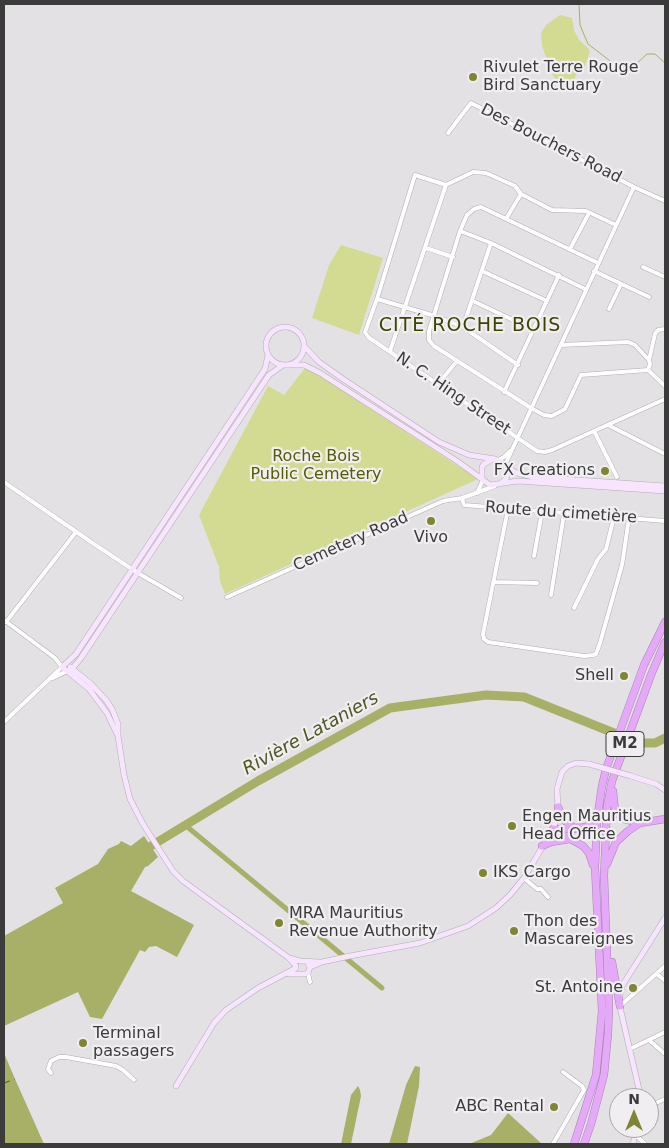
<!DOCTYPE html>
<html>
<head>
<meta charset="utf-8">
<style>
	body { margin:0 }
	#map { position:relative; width:669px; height:1148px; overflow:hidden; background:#e3e1e4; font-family:"DejaVu Sans",sans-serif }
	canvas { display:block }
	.frame { position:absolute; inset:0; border:5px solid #3c3b3c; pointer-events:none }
	.north { position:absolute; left:609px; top:1088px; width:50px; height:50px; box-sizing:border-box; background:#f1eef1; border:1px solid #a9a6a9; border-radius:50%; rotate:0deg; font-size:14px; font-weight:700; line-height:20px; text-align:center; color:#3c3b3c }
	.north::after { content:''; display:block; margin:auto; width:18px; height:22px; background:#7f8530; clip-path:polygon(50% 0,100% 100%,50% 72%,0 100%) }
</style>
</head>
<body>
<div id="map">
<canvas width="669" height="1148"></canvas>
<div class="frame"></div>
<div class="north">N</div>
</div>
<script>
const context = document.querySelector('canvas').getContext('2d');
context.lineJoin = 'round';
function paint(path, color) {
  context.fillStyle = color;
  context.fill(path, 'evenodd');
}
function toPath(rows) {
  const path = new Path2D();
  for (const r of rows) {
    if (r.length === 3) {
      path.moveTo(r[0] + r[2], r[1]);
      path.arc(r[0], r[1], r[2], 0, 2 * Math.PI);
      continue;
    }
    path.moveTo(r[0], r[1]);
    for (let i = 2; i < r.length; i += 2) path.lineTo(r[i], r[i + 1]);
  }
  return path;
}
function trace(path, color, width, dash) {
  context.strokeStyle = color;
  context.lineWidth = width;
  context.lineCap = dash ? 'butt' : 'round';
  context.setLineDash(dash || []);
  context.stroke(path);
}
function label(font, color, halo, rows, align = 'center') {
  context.font = font + ' "DejaVu Sans",sans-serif';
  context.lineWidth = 4.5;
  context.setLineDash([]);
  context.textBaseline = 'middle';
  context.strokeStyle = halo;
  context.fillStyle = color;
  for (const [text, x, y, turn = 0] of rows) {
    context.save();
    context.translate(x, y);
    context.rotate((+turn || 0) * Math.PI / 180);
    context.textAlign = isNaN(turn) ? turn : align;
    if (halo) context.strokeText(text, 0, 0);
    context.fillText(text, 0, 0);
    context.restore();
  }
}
paint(toPath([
	[560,15,572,18,574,30,579,40,588,48,590,52,584,68,577,73,572,84,569,86,557,81,552,74,542,46,541,33,546,25],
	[341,245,383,258,359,335,312,318,329,265],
	[306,367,478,479,225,594,220,581,219,567,199,515,268,386,284,395]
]), '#d3db92');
paint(toPath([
	[144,836,158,857,148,866,145,867,131,891,194,925,177,957,156,946,149,947,145,952,140,950,102,1019,90,1017,78,992,4,1026,4,936,63,903,55,888,98,864,108,849,119,844,121,841,131,846],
	[4,1053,15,1079,44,1144,4,1144],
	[415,1066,420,1067,419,1086,407,1144,389,1144,406,1085],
	[358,1086,360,1090,361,1096,351,1144,341,1144,351,1095],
	[508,1113,542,1144,469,1144,491,1135]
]), '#a8af67');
trace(toPath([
	[579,4,580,25,588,44,618,67,633,67,647,54,655,54,665,63]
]), '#a8af67', 1);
trace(toPath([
	[185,825,382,988]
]), '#a8af67', 5);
trace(toPath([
	[637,743,655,743,665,738],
	[151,846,258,781,390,708,486,695,524,697,614,733]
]), '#a8af67', 9);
trace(toPath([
	[4,1083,15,1079]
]), '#525621', 1, [6, 5]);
const street = toPath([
	[448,133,471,103,634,187,665,201],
	[506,219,521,194],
	[616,225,586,211,552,210,521,194,515,186,486,173,473,172,446,185,415,175,377,299,365,332,368,337,537,451,545,452,552,450,665,399],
	[460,231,491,243,585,289],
	[426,248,453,257],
	[570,249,589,213],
	[598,263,481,207,474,209,467,215,460,231,429,331,429,340,434,346,531,408,544,415,552,416,565,409,581,375,648,370,665,386],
	[643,267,665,277],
	[482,271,547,301],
	[594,271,649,297],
	[377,299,435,316,463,327,518,365],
	[473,301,534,330],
	[609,309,621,284],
	[463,327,491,243],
	[561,345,628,342,635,345,649,360,650,364,648,370],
	[390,351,446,185],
	[649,360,655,334,658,330,665,329],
	[438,384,457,361],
	[504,392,559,275],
	[608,425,665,454],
	[594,431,617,477],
	[498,460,504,457,510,451],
	[505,465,634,187],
	[4,482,94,544,138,573,181,598],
	[477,493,483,480],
	[462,498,464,505,665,521],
	[508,509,483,634,484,639,488,642,584,656,593,655,596,654,600,643,622,565,629,518],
	[534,556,542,512],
	[494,582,537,583],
	[551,595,564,514],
	[227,597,443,501,462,498,495,486],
	[574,608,598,559,606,549,614,517],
	[4,620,55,658,62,667,4,722],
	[6,622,76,532],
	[53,678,67,671],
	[524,878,537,889,541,889,548,897],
	[308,973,310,982],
	[657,974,665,981],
	[620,1006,665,966],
	[649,1040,665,1054],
	[630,1049,665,1032],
	[51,1073,48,1069,51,1061,59,1057,66,1057,116,1066,123,1070,134,1080],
	[649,1106,665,1099],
	[636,1135,645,1144],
	[553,1144,584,1090,582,1086,563,1072]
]);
const secondary = toPath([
	[285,346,19],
	[304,346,319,362,343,379,439,442,469,455,495,459,503,463,506,467,507,475,506,479,500,484],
	[268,355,265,369,257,381,76,654,62,667,89,689,107,713,118,736,124,775,130,799,143,824,173,871,183,881,289,958,296,966],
	[289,365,304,365,320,373,457,461,490,485,518,481,665,491],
	[506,467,517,473,533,477,665,486],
	[482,478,482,467,484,464,491,460],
	[70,667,90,683,106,700,112,709,118,724,118,735],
	[67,671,72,669,81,658,269,375,283,365],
	[631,776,656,784,665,790],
	[289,958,300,961,319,962],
	[310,967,322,962,350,956,420,943,468,926,496,908,510,895,524,878,553,829,556,820,558,807,557,789,562,772,568,766,576,763,589,764],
	[289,974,305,974,308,973,310,967,307,962],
	[620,995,622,986,665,918],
	[619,1003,641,1098],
	[176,1086,214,1023,226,1010,258,988,296,968],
	[633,1144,637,1128]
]);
const highway = toPath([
	[613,791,615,811,624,819,640,823,665,819],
	[558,807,563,819,575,829],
	[553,829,583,846,589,853,593,865],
	[558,829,587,827,597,813],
	[542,846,551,842,570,839],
	[607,864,616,842,628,831,640,823],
	[612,962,620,1006],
	[574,1144,596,1075,602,1011,595,867,597,820,602,786,606,769,644,665,665,622],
	[584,1144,591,1124,604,1075,608,1034,609,1007,604,876,607,807,612,781,651,675,665,642]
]);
trace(street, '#b1aeb2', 5);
trace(secondary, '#b1aeb2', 6);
trace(highway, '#a982b6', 8);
trace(street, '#fff', 4);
trace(secondary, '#f7e5fd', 5);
trace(highway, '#e4a9f7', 7);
const secondaryBridge = toPath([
	[589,764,631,776]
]);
trace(secondaryBridge, '#b1aeb2', 6, []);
trace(secondaryBridge, '#f7e5fd', 5);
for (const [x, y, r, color] of [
	[473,77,5,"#7f8530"],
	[605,471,5,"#7f8530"],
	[431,521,5,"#7f8530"],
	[624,676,5,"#7f8530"],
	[512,826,5,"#7f8530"],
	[483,873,5,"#7f8530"],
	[279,923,5,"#7f8530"],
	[514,931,5,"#7f8530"],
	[633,988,5,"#7f8530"],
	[83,1043,5,"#7f8530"],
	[554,1107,5,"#7f8530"]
]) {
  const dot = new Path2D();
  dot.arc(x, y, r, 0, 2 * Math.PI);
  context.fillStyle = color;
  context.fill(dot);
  trace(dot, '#f1eef1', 2);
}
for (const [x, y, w] of [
	[625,744,38]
]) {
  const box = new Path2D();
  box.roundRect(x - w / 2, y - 12.5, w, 25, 4);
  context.fillStyle = '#f1eef1';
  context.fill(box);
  trace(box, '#3c3b3c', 1);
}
label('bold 15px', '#3c3b3c', null, [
	["M2",625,744]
]);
label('16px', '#3c3b3c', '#f1eef1', [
	["Rivulet Terre Rouge",483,68],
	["Bird Sanctuary",483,86],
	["FX Creations",595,471,"right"],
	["Vivo",431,538,"center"],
	["Shell",614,676,"right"],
	["Engen Mauritius",522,817],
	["Head Office",522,835],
	["IKS Cargo",493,873],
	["MRA Mauritius",289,914],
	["Revenue Authority",289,932],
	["Thon des",524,922],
	["Mascareignes",524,940],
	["St. Antoine",623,988,"right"],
	["Terminal",93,1034],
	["passagers",93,1052],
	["ABC Rental",544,1107,"right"]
], 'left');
label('16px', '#3c3b3c', '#f1eef1', [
	["Des Bouchers Road",551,144,27],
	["N. C. Hing Street",453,394,34],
	["Route du cimetière",561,513,4],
	["Cemetery Road",351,542,-24]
]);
label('16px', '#565b02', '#f1eef1', [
	["Roche Bois",316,457],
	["Public Cemetery",316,475]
]);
label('italic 18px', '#525621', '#f1eef1', [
	["Rivière Lataniers",311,734,-29]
]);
context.letterSpacing = '1px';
label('19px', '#3f4302', '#f1eef1', [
	["CITÉ ROCHE BOIS",470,326]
]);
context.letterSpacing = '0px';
</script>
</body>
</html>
